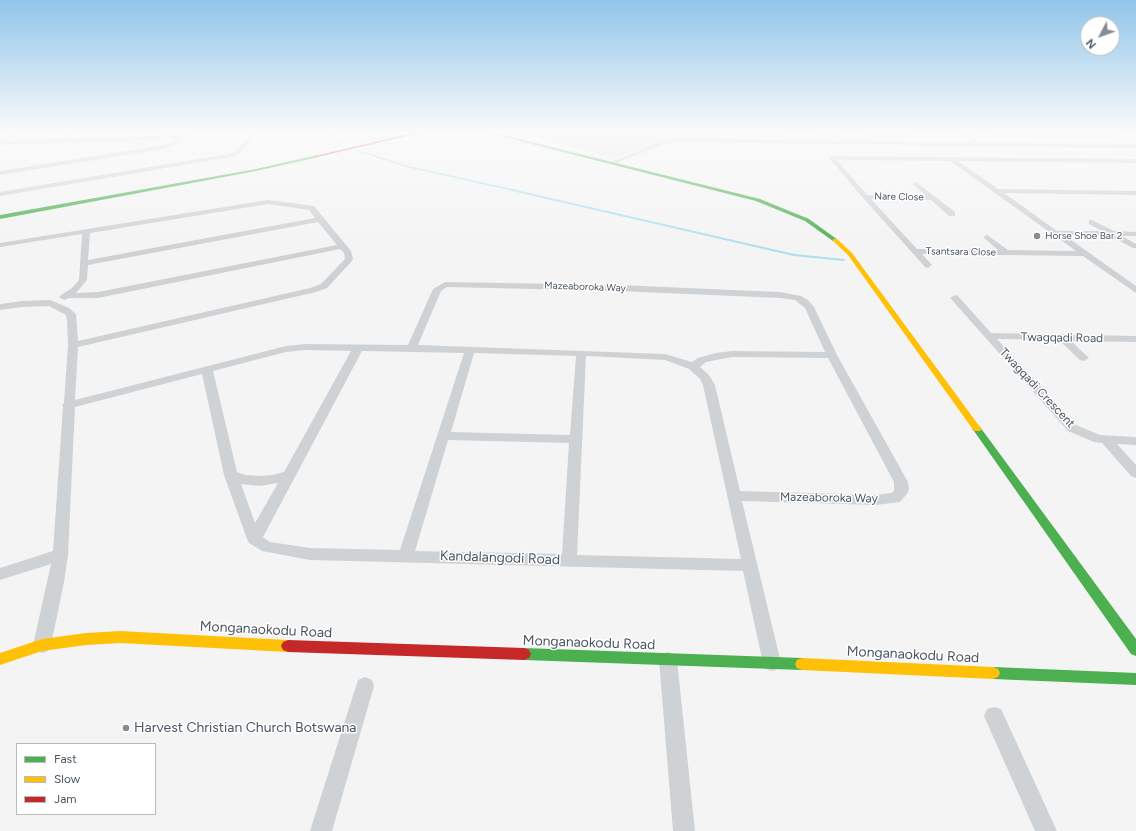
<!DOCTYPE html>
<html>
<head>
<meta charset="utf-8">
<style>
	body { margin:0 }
	#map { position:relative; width:1136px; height:831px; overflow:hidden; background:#f4f4f4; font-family:Figtree,sans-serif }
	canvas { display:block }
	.legend { position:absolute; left:16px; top:743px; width:140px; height:72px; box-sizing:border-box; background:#fff; border:1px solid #b7bbbf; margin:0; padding:5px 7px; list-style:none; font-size:12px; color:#4a5560 }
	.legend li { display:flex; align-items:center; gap:8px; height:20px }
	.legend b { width:20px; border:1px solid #b7bbbf }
	.north { position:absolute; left:1080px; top:16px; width:40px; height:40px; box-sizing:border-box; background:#fff; border:1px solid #b7bbbf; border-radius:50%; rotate:229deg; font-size:11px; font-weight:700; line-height:16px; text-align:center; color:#4a5560 }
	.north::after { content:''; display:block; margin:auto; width:14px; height:18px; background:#868d94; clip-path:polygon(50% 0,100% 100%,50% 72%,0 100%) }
</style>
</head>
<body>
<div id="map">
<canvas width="1136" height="831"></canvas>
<ul class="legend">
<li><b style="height:5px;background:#4caf50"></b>Fast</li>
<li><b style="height:5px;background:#ffc107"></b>Slow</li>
<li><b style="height:5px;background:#c62828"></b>Jam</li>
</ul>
<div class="north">N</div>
</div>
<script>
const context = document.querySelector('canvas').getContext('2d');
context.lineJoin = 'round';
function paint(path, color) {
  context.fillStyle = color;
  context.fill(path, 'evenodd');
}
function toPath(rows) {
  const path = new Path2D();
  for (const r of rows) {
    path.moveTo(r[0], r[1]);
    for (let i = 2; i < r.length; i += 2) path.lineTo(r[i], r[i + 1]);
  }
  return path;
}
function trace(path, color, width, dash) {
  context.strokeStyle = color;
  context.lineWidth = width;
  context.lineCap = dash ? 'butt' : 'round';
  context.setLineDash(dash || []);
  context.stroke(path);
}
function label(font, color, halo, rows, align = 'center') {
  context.font = font + ' Figtree,sans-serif';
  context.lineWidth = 3;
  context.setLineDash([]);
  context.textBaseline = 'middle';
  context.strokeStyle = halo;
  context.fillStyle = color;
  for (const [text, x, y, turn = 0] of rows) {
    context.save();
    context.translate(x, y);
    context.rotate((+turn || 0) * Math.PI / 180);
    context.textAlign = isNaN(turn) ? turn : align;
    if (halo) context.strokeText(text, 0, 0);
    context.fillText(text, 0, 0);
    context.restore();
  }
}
paint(toPath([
	[506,131,775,131,780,138,673,137,616,158]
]), '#e6e5e6');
trace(toPath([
	[331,131,332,137,341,144],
	[356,150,405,166,517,191]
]), '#aedff0', 1.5);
trace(toPath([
	[512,190,794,255,844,260]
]), '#aedff0', 2);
paint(toPath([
	[15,131,21,131,5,141,57,139,71,131,77,131,65,139,180,135,184,131,190,131,185,138,175,145,164,149,0,175,0,171,163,145,171,143,176,139,0,145,0,140,15,131],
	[254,131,259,131,239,154,231,157,0,196,0,192,228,154,235,152,254,131],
	[809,131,819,131,840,137,837,139,809,131],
	[862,131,875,132,914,131,902,136,869,136,862,133,862,131],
	[958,131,964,131,980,142,1136,144,1136,148,675,142,667,143,614,164,609,163,664,140,675,138,973,142,958,131],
	[988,131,996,131,1002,133,1107,134,1110,134,1106,131,1112,131,1118,135,1107,138,1001,137,988,131],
	[832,156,1136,159,1136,163,958,161,998,189,1136,191,1136,195,1004,193,1057,231,1102,231,1089,224,1089,220,1092,220,1114,231,1136,232,1136,236,1122,236,1136,244,1136,248,1133,248,1110,236,1064,235,1136,286,1136,293,1083,256,922,254,932,265,928,268,925,267,863,198,830,159,829,158,832,156],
	[837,160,950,161,1076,251,1008,250,987,235,983,237,998,250,917,249,871,199,931,200,949,216,955,216,955,212,916,182,913,184,914,185,926,196,867,195,837,160],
	[268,200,314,206,351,251,353,259,352,261,327,288,316,292,78,347,75,400,286,346,305,344,408,345,433,289,445,282,618,285,780,292,801,296,808,300,814,307,837,355,908,482,909,489,907,494,900,502,876,505,742,501,781,663,778,669,772,671,766,669,763,663,743,571,310,560,262,551,249,543,247,539,224,475,202,374,75,407,68,555,64,582,51,645,48,651,42,653,36,651,33,645,51,564,0,580,0,568,53,551,63,407,62,405,64,403,68,345,67,321,66,315,49,306,22,307,0,310,0,304,22,301,50,300,69,308,76,314,78,341,310,288,321,284,345,259,344,253,340,249,98,298,69,298,64,300,59,297,61,295,72,288,79,280,82,234,0,247,0,243,268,200],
	[268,204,309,210,315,218,88,260,90,233,268,204],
	[318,222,337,245,98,292,76,293,87,280,88,265,318,222],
	[447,287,618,291,780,298,795,300,805,308,825,352,732,351,716,353,698,358,692,362,665,354,418,345,441,291,447,287],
	[305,350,351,351,284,472,272,475,260,476,246,475,237,472,213,371,286,352,305,350],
	[362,351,464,353,400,550,310,548,270,542,263,537,362,351],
	[474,353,576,356,570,435,451,432,474,353],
	[586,356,665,360,689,369,700,379,703,385,741,559,577,555,586,356],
	[732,357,828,358,894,482,894,491,891,493,876,495,740,491,715,385,709,375,700,367,706,362,732,357],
	[448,440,569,443,562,554,415,551,448,440],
	[278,483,255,523,241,484,260,486,278,483],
	[955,295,958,296,991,333,1136,336,1136,342,1071,341,1089,358,1084,361,1080,360,1059,340,997,339,1076,425,1100,435,1136,437,1136,445,1117,444,1136,465,1136,478,1131,476,1102,443,1094,442,1068,431,952,300,950,298,955,295],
	[668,652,674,654,677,660,695,831,673,831,659,660,662,654,668,652],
	[365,677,372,680,374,686,332,831,310,831,356,686,358,680,365,677],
	[994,707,1001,709,1057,831,1035,831,984,716,987,709,994,707]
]), '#cfd2d5');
paint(toPath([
	[480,131,488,131,760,199,809,219,838,240,833,241,805,221,756,201,480,131],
	[317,155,319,157,256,171,0,219,0,215,256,169,317,155],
	[977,426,980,427,1136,639,1136,656,1131,654,974,431,972,429,974,427,977,426],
	[524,648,802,658,807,660,809,664,807,668,802,670,524,660,519,658,517,654,519,650,524,648],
	[993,667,1136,673,1136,685,993,679,988,677,986,673,988,669,993,667]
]), '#4caf50');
paint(toPath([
	[833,239,837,239,852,253,980,427,982,429,980,431,974,431,848,255,833,241,833,239],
	[120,631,288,640,293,642,295,646,293,650,288,652,120,643,86,645,42,651,0,665,0,653,42,639,86,633,120,631],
	[802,658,993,667,998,669,1000,673,998,677,993,679,802,670,797,668,795,664,797,660,802,658]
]), '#ffc107');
paint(toPath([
	[420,131,429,131,317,157,315,156,420,131],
	[288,640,524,648,529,650,531,654,529,658,524,660,288,652,283,650,281,646,283,642,288,640]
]), '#c62828');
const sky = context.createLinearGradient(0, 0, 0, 248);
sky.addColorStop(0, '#91c5eb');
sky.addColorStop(0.53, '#fafafa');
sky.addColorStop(1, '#fafafa00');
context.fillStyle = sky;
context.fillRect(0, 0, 1136, 248);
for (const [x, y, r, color] of [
	[1037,236,4,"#868d94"],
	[126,728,4,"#868d94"]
]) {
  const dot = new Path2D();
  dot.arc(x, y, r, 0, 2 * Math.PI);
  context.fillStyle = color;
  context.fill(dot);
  trace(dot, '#fff', 1.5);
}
label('10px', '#4a5560', '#fff', [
	["Nare Close",899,197,1],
	["Tsantsara Close",961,252,1],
	["Mazeaboroka Way",585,287,2]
]);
label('10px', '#4a5560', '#fff', [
	["Horse Shoe Bar 2",1045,236]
], 'left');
label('12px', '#4a5560', '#fff', [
	["Twagqadi Road",1062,338,1],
	["Twagqadi Crescent",1037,388,47],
	["Mazeaboroka Way",829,498,1]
]);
label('14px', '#4a5560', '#fff', [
	["Kandalangodi Road",500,558,2],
	["Monganaokodu Road",266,630,3],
	["Monganaokodu Road",589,643,2],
	["Monganaokodu Road",913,655,3]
]);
label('14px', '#4a5560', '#fff', [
	["Harvest Christian Church Botswana",134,728]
], 'left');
</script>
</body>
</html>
